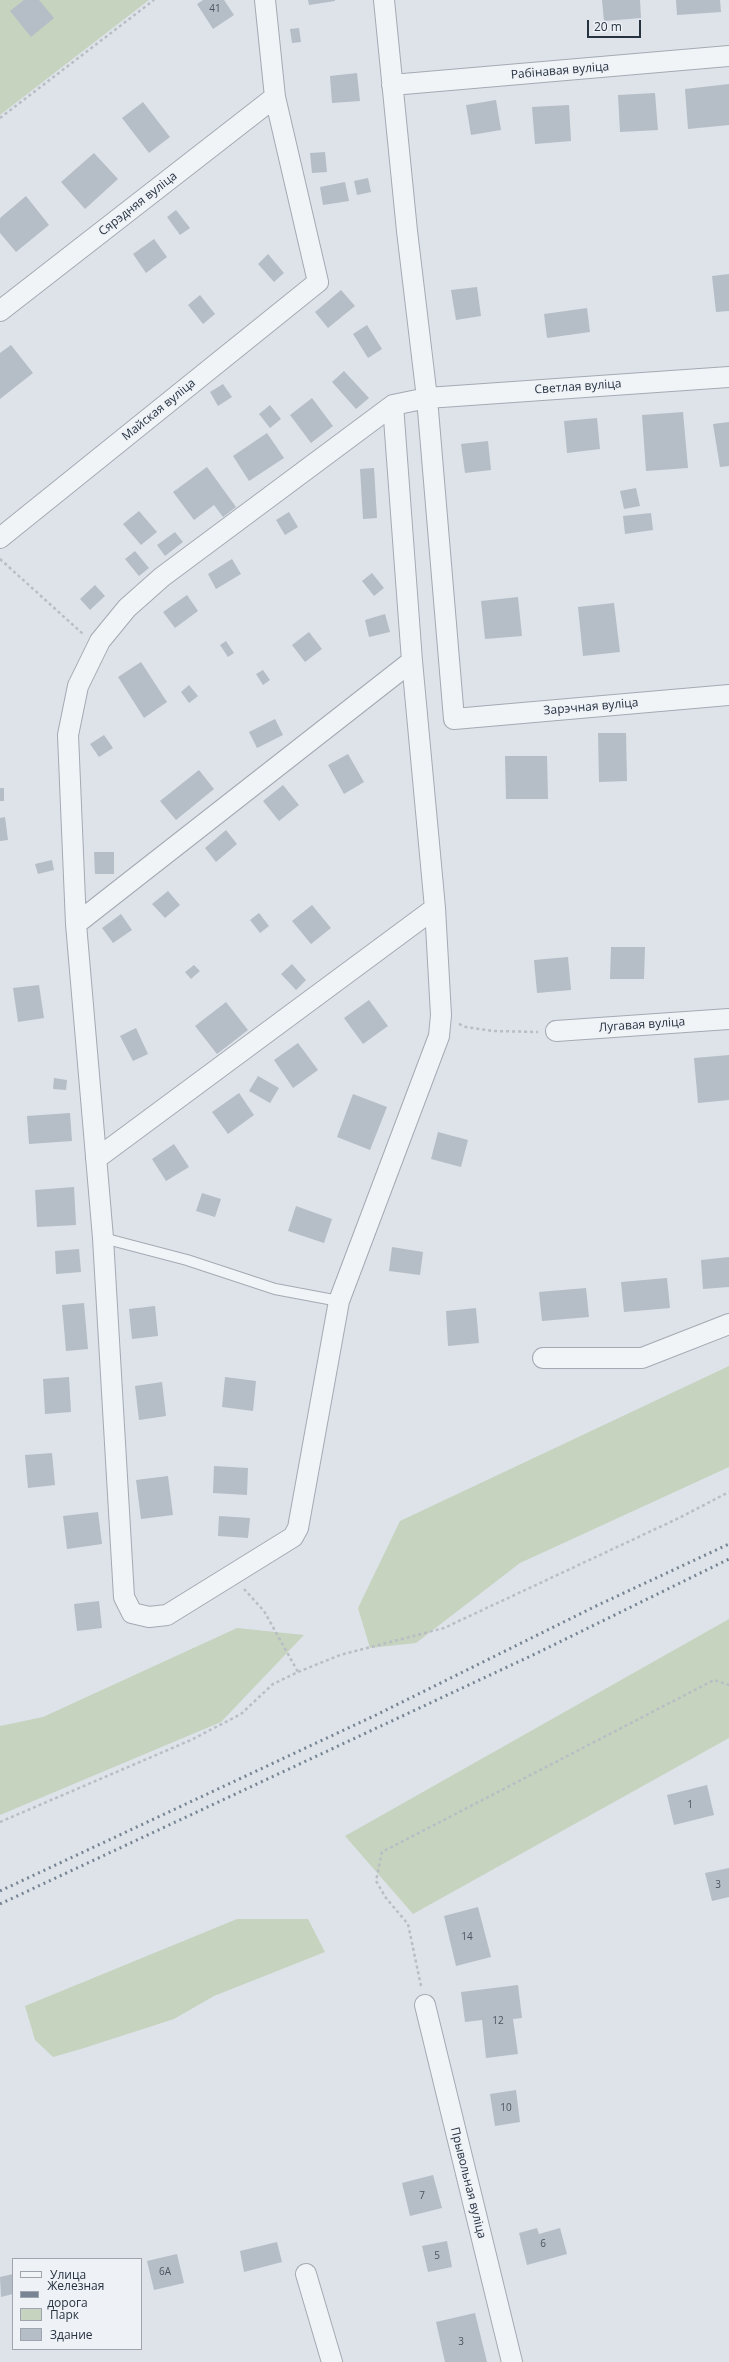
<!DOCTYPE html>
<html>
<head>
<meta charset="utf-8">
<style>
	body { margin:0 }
	#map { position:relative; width:729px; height:2362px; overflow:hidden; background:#dee3e9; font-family:"Open Sans",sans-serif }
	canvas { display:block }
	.legend { position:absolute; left:12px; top:2258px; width:130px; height:92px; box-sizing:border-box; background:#eef2f6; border:1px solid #9ea5ae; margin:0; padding:5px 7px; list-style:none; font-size:12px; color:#273241 }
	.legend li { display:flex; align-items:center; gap:8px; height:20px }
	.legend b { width:20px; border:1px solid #9ea5ae }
	.scale { position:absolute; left:587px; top:20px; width:54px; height:18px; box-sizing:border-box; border:2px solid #273241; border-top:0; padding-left:5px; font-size:12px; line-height:14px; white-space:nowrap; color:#273241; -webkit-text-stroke:3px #eef2f6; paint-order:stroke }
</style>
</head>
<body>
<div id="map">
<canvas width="729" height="2362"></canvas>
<ul class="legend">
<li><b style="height:5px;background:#f1f4f7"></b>Улица</li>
<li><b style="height:5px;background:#778493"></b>Железная дорога</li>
<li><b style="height:11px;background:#c6d3bf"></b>Парк</li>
<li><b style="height:11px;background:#b5bdc6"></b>Здание</li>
</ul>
<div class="scale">20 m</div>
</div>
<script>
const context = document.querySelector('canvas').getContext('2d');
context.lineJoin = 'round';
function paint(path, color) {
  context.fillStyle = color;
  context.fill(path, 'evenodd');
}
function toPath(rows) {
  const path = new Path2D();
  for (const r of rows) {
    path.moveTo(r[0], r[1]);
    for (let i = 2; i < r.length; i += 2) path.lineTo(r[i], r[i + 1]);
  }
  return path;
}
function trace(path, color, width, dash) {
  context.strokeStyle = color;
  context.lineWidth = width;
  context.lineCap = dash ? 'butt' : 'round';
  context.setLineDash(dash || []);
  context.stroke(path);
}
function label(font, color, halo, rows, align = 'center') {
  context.font = font + ' "Open Sans",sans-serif';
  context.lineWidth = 3;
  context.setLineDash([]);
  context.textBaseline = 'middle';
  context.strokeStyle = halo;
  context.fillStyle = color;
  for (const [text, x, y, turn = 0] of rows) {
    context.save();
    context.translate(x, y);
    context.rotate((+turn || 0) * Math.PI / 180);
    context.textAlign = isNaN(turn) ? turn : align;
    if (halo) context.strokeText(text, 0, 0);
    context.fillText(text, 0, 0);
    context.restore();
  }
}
paint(toPath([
	[0,0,149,0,0,115],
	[729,1366,729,1467,520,1563,416,1643,370,1648,358,1608,400,1521],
	[729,1619,729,1738,413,1914,345,1836],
	[237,1628,304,1635,221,1722,0,1815,0,1726,43,1717],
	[237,1919,308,1919,325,1952,214,1996,174,2019,81,2049,53,2057,35,2040,25,2006]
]), '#c6d3bf');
paint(toPath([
	[24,0,39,0,54,18,31,37,10,11],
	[203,0,224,0,234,15,213,29,197,4],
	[308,0,335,0,335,1,309,5],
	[602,0,640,0,641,18,604,21],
	[676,0,720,0,721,12,677,15],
	[299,28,301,42,292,43,290,29],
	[357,73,360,101,332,103,330,76],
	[729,84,729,125,688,129,685,89],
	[655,93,658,130,620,132,618,95],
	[496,100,501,130,471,135,466,105],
	[143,102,170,137,149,153,122,118],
	[569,105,571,141,535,144,532,107],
	[325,152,327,172,312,173,310,153],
	[94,153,118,179,85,209,61,182],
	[368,178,371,192,357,195,354,181],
	[345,182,349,201,323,205,320,187],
	[26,196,49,225,16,252,0,233,0,218],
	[176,210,190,228,180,235,167,217],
	[154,239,167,257,146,273,133,254],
	[268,254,284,273,274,282,258,264],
	[729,274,729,311,716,312,712,276],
	[477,287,481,316,456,320,451,290],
	[341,290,355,306,328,328,315,312],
	[200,295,215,314,203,324,188,305],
	[587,308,590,332,547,338,544,314],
	[367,325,382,349,368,358,353,334],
	[11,345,33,373,0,399,0,353],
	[344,371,369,398,356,409,332,382],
	[223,384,232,397,218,406,210,392],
	[312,398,333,426,311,443,290,415],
	[270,405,281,419,270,428,259,414],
	[683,412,688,468,646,471,642,415],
	[597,418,600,449,567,453,564,421],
	[729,422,729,466,720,467,713,424],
	[267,433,284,458,249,481,233,456],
	[488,441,491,470,465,473,461,444],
	[207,467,236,507,223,517,214,505,194,520,173,492],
	[374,468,377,518,363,519,360,469],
	[636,488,640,506,624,509,620,491],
	[139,511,157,532,141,545,123,524],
	[289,512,298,527,285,535,276,520],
	[651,513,653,530,625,534,623,516],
	[175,532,183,542,165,556,157,545],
	[135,551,149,568,139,576,125,559],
	[232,559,241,574,216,589,208,574],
	[372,573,384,588,374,596,362,581],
	[95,585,105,596,90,610,80,599],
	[187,595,198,611,175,628,163,612],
	[518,597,522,636,485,639,481,601],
	[614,603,620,652,583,656,578,607],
	[385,614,390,632,369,637,365,620],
	[309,632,322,649,305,662,292,645],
	[226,641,234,653,228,657,220,645],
	[141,662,167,702,144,718,118,677],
	[263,670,270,680,263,685,256,674],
	[189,685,198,696,189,703,181,692],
	[275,719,283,735,257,748,249,732],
	[598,733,626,733,627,781,599,782],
	[104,735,113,748,99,757,90,744],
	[348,754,364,782,344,794,328,765],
	[505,756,547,756,548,799,506,799],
	[199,770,214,789,176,820,160,801],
	[283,785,299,805,279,821,263,801],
	[0,788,4,788,4,801,0,801],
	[5,817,8,840,0,841,0,818],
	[226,830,237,844,216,862,205,848],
	[94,852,114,852,114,874,95,874],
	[52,860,54,870,38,874,35,864],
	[168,891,180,905,165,918,152,904],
	[312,905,331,928,311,944,292,921],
	[259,913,269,926,260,933,250,920],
	[121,914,132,930,113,943,102,928],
	[611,947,645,947,644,979,610,979],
	[568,957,571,990,537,993,534,960],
	[292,964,306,980,296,990,281,974],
	[194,965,200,971,191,979,185,972],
	[39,985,44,1018,18,1022,13,988],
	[369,1000,388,1026,363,1044,344,1018],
	[226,1002,248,1030,217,1054,195,1026],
	[136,1028,148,1054,133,1061,120,1036],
	[298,1043,318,1070,293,1088,274,1060],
	[729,1055,729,1100,698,1103,694,1058],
	[258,1076,279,1088,270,1103,249,1091],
	[54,1078,67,1080,66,1090,53,1089],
	[239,1093,254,1115,228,1134,212,1112],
	[353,1094,387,1107,370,1150,337,1137],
	[70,1113,72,1141,29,1144,27,1116],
	[438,1132,468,1140,461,1167,431,1159],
	[174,1144,189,1167,166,1181,152,1159],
	[74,1187,76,1225,37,1227,35,1190],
	[202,1193,221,1199,215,1217,196,1211],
	[296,1206,332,1219,324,1243,288,1231],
	[392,1247,423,1252,420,1275,389,1271],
	[79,1249,81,1272,56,1274,55,1251],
	[729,1257,729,1287,703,1289,701,1260],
	[667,1278,670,1308,624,1312,621,1282],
	[586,1288,589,1317,542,1321,539,1292],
	[84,1303,88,1349,66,1351,62,1305],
	[155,1306,158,1336,132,1339,129,1309],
	[476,1308,479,1343,448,1346,446,1311],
	[69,1377,71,1412,45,1414,43,1379],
	[225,1377,256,1381,253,1411,222,1407],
	[162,1382,166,1416,139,1420,135,1386],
	[52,1453,55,1485,28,1488,25,1455],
	[214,1466,248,1468,247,1495,213,1493],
	[168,1476,173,1515,141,1519,136,1480],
	[98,1512,102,1544,67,1549,63,1516],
	[219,1516,250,1518,248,1538,218,1536],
	[99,1601,102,1628,77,1631,74,1604],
	[707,1785,714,1815,674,1825,667,1795],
	[729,1868,729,1897,712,1901,705,1873],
	[478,1907,491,1957,456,1966,444,1916],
	[518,1985,522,2018,513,2019,518,2054,486,2058,482,2020,465,2022,461,1992],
	[516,2090,520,2122,495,2126,490,2094],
	[433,2175,442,2208,410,2216,402,2183],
	[537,2228,539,2234,560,2228,567,2254,527,2265,519,2233],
	[447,2241,452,2267,428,2272,422,2246],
	[277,2242,282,2262,244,2272,240,2251],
	[177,2254,184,2283,154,2290,147,2261],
	[13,2274,13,2294,1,2297,0,2277],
	[475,2313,487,2362,445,2362,436,2322]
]), '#b5bdc6');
const service = toPath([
	[103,1238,187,1260,275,1289,339,1301]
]);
const minor = toPath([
	[384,0,407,231,427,398,454,719,729,695],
	[392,85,729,56],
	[0,311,275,97],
	[393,405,162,577,127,608,100,641,78,686,68,735,76,924,103,1238,124,1597,132,1613,149,1617,167,1615,293,1537,298,1528,339,1301,439,1036,441,1015,435,908],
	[0,538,318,282,275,97,265,0],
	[76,924,412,661],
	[556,1031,729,1019],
	[96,1159,435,908,412,661,393,405,427,398,729,377],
	[543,1358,642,1358,729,1324],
	[425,2005,512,2362],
	[306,2274,332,2362]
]);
trace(service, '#a3aab3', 12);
trace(minor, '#a3aab3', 22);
trace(toPath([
	[0,118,154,0],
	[0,559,83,634],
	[459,1024,466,1027,493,1031,538,1032],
	[244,1589,264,1611,298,1672],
	[0,1822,191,1740,241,1714,273,1684,298,1672,340,1655,444,1628,679,1518,729,1492],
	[421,1986,408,1924,386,1898,376,1881,382,1852,714,1680,729,1685]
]), '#b8bec4', 2.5, [3, 3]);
trace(service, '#f1f4f7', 10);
trace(minor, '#f1f4f7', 20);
trace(toPath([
	[0,1891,376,1715,598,1605,729,1544],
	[0,1904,535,1654,729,1559]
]), '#778493', 3, [2, 4]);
label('10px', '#4a5562', null, [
	["41",215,9],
	["1",690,1805],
	["3",718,1885],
	["14",467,1937],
	["12",498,2021],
	["10",506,2108],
	["7",422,2196],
	["6",543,2244],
	["5",437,2256],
	["6А",165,2272],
	["3",461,2342]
]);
label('12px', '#273241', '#eef2f6', [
	["Рабінавая вуліца",560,71,-5],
	["Сярэдняя вуліца",138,204,-38],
	["Светлая вуліца",578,387,-4],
	["Майская вуліца",159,410,-39],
	["Зарэчная вуліца",591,707,-5],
	["Лугавая вуліца",642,1025,-4],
	["Прывольная вуліца",468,2183,76]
]);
</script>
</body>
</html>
